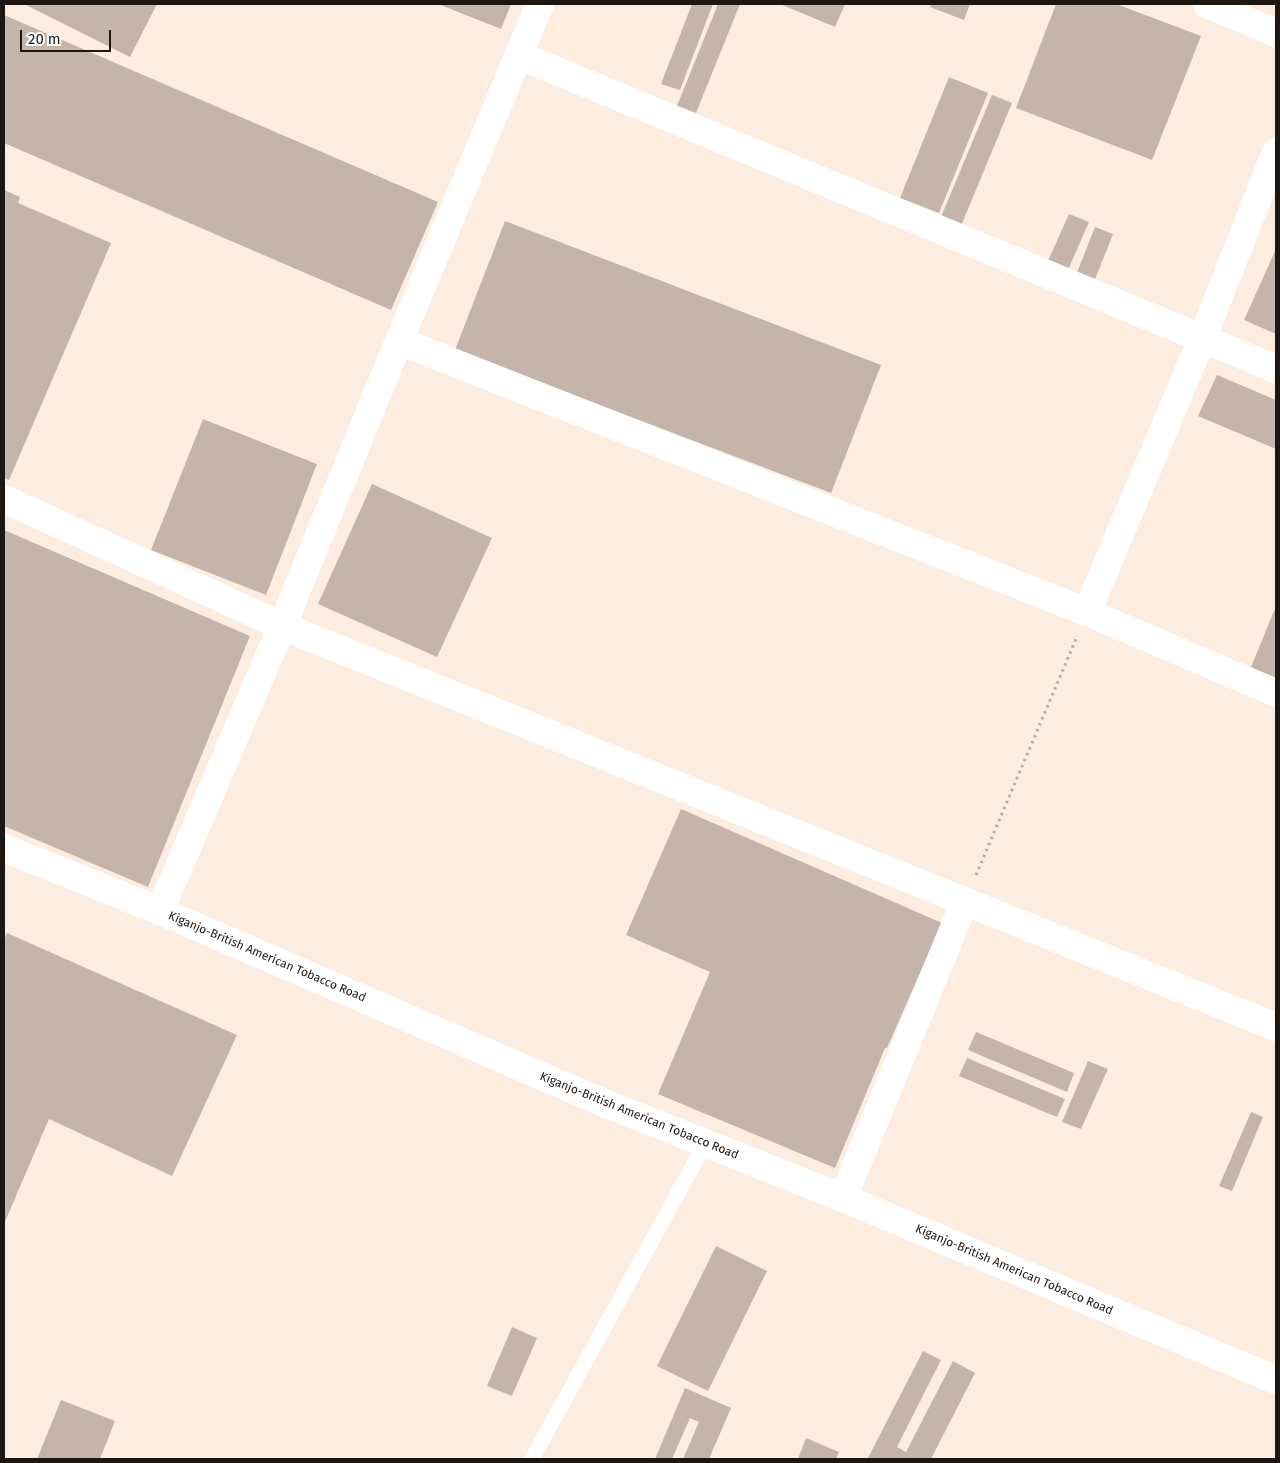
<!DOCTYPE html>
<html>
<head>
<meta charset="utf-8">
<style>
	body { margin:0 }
	#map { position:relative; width:1280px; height:1463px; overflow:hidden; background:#fdede1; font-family:"Fira Sans",sans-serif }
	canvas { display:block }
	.frame { position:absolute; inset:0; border:5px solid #1d1713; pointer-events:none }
	.scale { position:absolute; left:20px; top:30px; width:91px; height:22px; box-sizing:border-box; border:2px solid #1d1713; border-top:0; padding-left:6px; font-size:15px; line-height:18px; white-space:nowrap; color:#1d1713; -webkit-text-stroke:4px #fff; paint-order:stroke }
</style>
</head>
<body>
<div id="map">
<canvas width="1280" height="1463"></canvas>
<div class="frame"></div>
<div class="scale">20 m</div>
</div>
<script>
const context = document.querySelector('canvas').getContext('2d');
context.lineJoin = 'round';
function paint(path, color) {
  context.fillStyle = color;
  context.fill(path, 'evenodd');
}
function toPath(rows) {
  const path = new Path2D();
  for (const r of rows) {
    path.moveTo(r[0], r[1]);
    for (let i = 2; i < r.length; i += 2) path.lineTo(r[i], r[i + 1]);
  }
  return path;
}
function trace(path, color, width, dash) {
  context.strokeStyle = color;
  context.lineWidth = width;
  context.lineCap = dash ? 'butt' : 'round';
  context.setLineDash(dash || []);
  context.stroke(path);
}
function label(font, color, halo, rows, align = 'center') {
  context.font = font + ' "Fira Sans",sans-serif';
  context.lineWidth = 4;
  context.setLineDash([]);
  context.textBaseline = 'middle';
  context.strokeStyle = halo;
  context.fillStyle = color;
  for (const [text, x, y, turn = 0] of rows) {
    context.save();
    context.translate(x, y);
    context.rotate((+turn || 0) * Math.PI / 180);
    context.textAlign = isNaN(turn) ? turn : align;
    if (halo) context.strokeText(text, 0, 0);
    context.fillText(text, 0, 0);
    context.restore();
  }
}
paint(toPath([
	[24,4,157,4,130,57],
	[438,4,511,4,501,29],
	[692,4,713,4,680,90,661,84],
	[718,4,740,4,696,113,677,106],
	[780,4,845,4,835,27],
	[931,4,970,4,964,20,930,7],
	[1056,4,1116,4,1201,36,1152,160,1016,108],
	[4,15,438,202,391,310,4,143],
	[949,77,988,93,939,213,900,198],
	[992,95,1012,103,961,226,941,217],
	[4,190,20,197,18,203,111,243,9,480,4,478],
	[1069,214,1089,222,1068,270,1048,261],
	[505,221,881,365,831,493,455,350],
	[1095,227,1113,234,1094,282,1076,275],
	[1276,249,1276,334,1244,320],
	[1217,375,1276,400,1276,449,1198,416],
	[203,419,317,464,266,595,151,550],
	[372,484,492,538,437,657,318,604],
	[4,530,250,636,148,887,4,826],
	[1276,606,1276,684,1249,672],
	[681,809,942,923,887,1048,885,1048,835,1168,658,1094,710,972,626,935],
	[7,933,237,1035,172,1176,49,1119,4,1224,4,940],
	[976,1032,1074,1073,1067,1092,968,1050],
	[967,1058,1065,1099,1057,1117,959,1076],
	[1088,1061,1108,1069,1081,1129,1062,1122],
	[1251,1112,1263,1117,1232,1191,1219,1186],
	[716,1246,767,1271,708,1391,657,1366],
	[512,1327,537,1338,512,1396,487,1386],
	[923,1351,941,1360,897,1447,906,1452,953,1361,975,1373,931,1459,870,1459,868,1458],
	[685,1388,731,1408,709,1459,683,1459,699,1422,690,1418,672,1459,655,1459],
	[61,1400,115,1421,100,1459,37,1459],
	[806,1438,839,1452,836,1459,798,1459]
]), '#c4b4a9');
trace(toPath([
	[976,875,1076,639]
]), '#b9aca2', 3, [2.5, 4]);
trace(toPath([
	[532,1459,705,1144]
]), '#fff', 15);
trace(toPath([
	[1207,4,1276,33],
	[518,55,1276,369],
	[399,341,1087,612,1276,693],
	[4,499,282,626,1276,1027],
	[1087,612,1202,339,1276,152],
	[4,848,160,911,604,1103,843,1198,1276,1380],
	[160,911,282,626,399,341,540,4],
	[843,1198,965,901]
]), '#fff', 28);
label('12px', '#1d1713', '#fff', [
	["Kiganjo-British American Tobacco Road",267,957,23],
	["Kiganjo-British American Tobacco Road",639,1116,22],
	["Kiganjo-British American Tobacco Road",1014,1270,23]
]);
</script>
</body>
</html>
